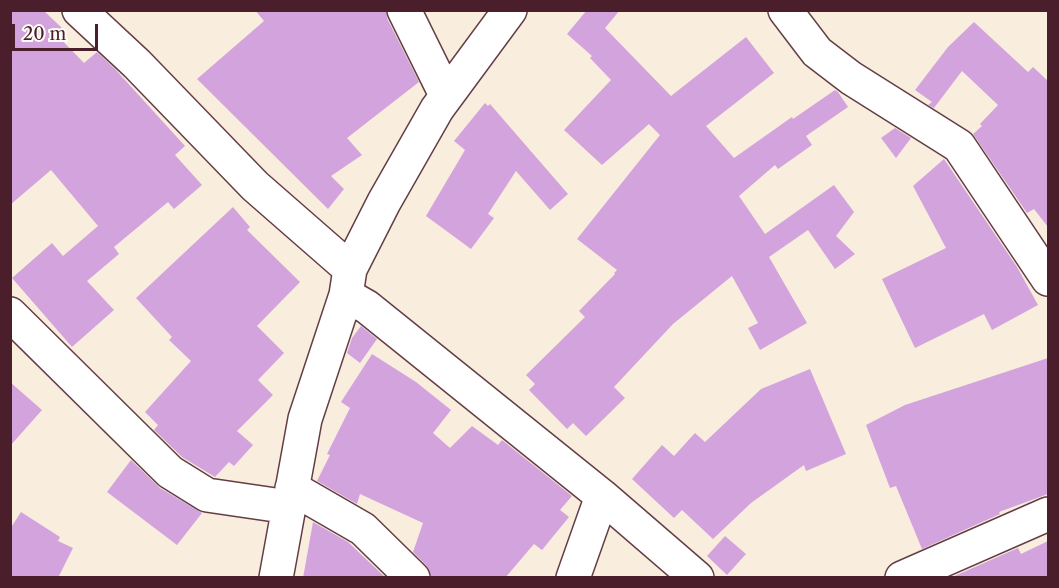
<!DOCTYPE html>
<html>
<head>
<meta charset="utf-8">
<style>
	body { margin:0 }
	#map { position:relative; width:1059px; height:588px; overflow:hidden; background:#f9eddd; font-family:"Libre Caslon Text",serif }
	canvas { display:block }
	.frame { position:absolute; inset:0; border:12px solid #4a1f2b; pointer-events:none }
	.scale { position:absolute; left:12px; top:24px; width:86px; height:27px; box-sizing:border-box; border:3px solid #4a1f2b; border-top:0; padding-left:8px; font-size:18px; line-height:21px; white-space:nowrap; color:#4a1f2b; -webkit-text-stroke:4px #fdfcf7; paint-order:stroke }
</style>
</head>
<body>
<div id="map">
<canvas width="1059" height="588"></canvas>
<div class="frame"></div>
<div class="scale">20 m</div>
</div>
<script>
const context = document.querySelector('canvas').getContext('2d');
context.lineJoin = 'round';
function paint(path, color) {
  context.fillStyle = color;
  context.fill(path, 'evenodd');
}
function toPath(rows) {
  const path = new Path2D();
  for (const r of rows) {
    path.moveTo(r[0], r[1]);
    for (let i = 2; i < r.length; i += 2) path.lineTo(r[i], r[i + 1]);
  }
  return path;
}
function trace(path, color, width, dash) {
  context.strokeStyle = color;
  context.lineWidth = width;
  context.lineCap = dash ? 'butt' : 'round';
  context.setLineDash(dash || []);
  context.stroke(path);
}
paint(toPath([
	[10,10,43,10,62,28,56,34,84,63,97,52,115,69,185,146,175,155,202,185,174,209,168,202,114,247,119,254,87,281,114,310,72,347,12,278,52,243,63,256,98,226,51,170,10,205],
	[255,10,386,10,387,18,419,82,347,138,362,155,331,176,344,189,328,209,197,79,264,21],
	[587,10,620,10,605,28,671,96,746,37,774,73,706,126,734,158,792,117,793,119,835,90,838,92,848,107,806,136,812,145,778,169,775,165,739,196,765,234,834,185,854,212,836,236,855,254,835,269,808,230,769,257,807,323,760,350,748,328,758,323,732,276,673,324,614,387,625,398,586,436,573,423,567,429,529,390,535,384,526,375,585,317,579,311,615,274,614,273,617,270,577,239,660,135,649,124,602,165,564,130,611,80,590,58,592,56,567,34],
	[974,22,1028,72,1033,67,1048,81,1048,227,1034,209,1027,213,973,134,982,126,980,124,998,105,962,71,934,108,928,105,932,102,915,90,948,47],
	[485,103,488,106,490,104,568,194,550,210,516,171,488,214,494,218,471,249,426,216,465,150,454,141],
	[895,128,911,138,896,158,881,138],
	[944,159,1017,267,1038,305,992,330,984,314,915,348,882,279,946,248,913,186],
	[233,207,250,227,247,230,300,282,257,326,284,353,258,380,273,395,237,431,253,445,234,466,229,462,215,477,182,457,154,430,158,425,145,412,191,361,169,340,172,337,136,298],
	[361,326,377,339,360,363,347,353,352,338],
	[372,354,416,382,451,410,433,433,450,448,472,426,498,445,502,440,572,496,560,510,569,517,542,550,534,544,505,578,431,578,426,565,413,552,423,523,360,494,357,504,317,481,330,455,327,454,350,408,341,402],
	[1048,358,1048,494,999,512,1000,514,922,549,896,486,890,488,866,425,905,405],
	[810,369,846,454,806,471,804,465,751,503,713,539,682,510,674,518,632,479,662,445,674,456,695,433,705,442,761,389],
	[10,382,42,410,10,446],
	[131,460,160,488,202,513,177,545,107,492],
	[21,512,60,537,58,541,73,548,58,578,10,578,10,529],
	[313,522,348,542,386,578,303,578],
	[725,536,746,554,727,575,707,556],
	[1048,541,1048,578,950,578,1018,548,1021,554]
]), '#d3a3de');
const minor = toPath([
	[79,10,137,64,255,186,350,269],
	[404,10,446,95],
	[785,10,817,52,851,78,959,146,1048,279],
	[346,295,367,307,602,496,697,578],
	[10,314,170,472,207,495,289,507],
	[292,488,363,529,413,578],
	[276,578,305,419,346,295,350,269,384,202,437,109,510,10],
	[573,578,602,496],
	[902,578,1048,514]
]);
trace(minor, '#643e46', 36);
trace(minor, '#fff', 33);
</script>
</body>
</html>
